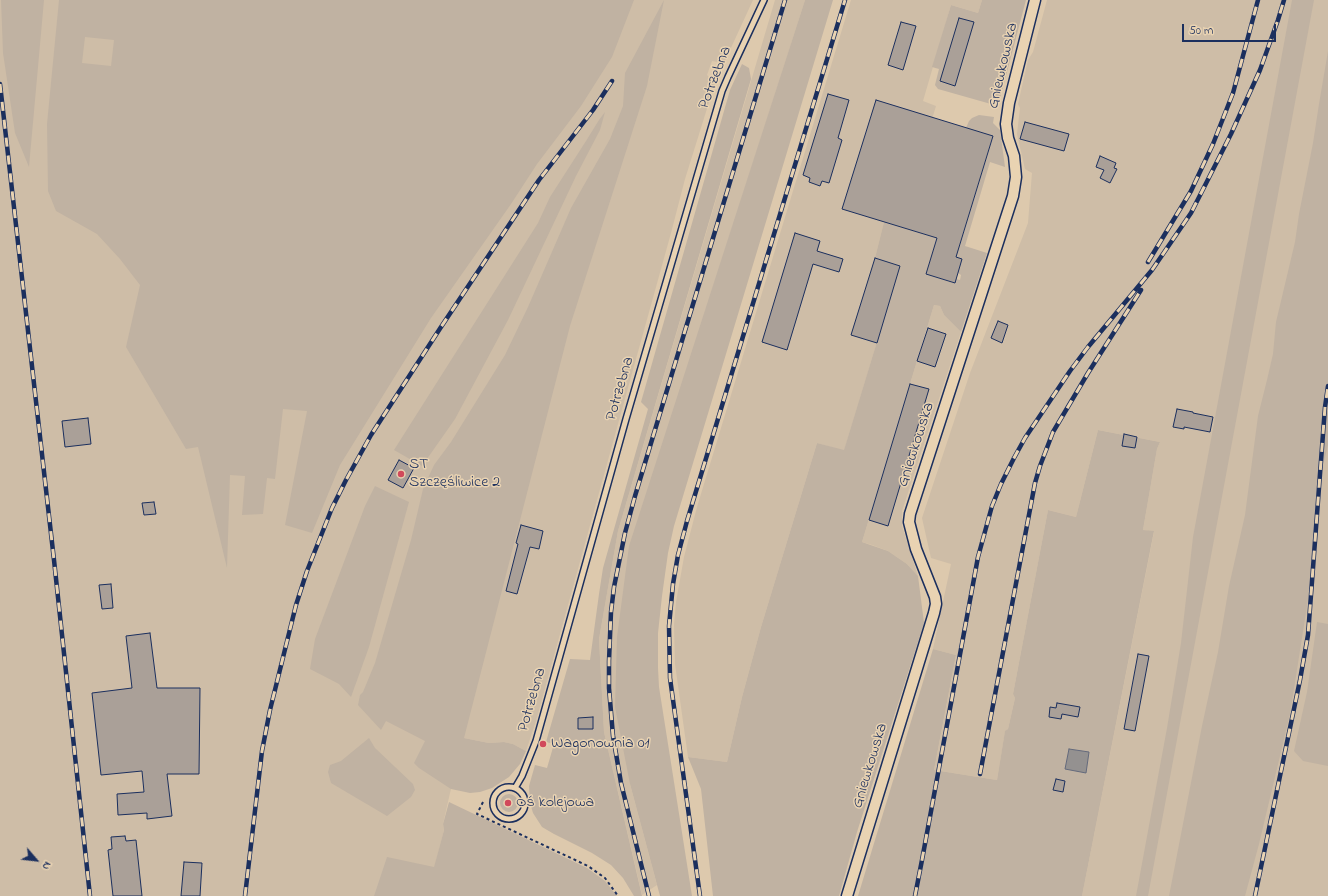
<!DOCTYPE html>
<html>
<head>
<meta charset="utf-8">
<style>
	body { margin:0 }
	#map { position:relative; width:1328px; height:896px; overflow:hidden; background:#ddc9ad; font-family:"Indie Flower",sans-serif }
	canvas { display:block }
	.north { position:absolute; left:16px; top:840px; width:40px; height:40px; -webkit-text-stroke:3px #e9d3b2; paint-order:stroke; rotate:118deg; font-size:11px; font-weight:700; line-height:16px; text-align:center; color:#1b2f5e }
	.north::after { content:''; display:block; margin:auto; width:14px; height:18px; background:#1b2f5e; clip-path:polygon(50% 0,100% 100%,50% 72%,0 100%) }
	.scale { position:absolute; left:1182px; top:24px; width:94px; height:18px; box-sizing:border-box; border:2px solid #1b2f5e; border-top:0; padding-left:5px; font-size:12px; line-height:14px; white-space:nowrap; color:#1b2f5e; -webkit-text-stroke:3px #e9d3b2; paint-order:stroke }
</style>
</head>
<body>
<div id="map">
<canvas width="1328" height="896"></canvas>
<div class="north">N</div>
<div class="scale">50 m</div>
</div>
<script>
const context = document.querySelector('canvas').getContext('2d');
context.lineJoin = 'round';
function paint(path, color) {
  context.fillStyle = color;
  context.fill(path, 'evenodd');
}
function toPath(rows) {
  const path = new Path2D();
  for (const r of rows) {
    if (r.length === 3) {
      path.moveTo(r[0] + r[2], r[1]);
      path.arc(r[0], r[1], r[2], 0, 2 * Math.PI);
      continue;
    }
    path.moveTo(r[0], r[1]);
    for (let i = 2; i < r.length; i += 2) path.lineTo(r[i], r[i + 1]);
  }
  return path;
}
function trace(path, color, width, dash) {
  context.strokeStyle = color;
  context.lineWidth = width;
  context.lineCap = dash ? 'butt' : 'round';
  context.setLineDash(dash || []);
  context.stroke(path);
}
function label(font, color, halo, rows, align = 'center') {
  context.font = font + ' "Indie Flower",sans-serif';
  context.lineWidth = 3;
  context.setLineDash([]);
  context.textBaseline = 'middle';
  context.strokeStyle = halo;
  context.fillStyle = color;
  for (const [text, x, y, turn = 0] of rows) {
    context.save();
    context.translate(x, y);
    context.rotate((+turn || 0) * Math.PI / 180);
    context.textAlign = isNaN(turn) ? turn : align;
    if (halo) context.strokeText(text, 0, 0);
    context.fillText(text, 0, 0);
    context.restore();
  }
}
paint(toPath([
	[0,0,753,0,724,63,712,61,707,75,715,83,685,179,671,233,631,377,536,721,526,751,513,744,504,742,489,743,464,738,450,793,443,824,444,830,427,896,0,896],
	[775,0,805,0,689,364,630,784,657,885,642,895,604,732,599,639,618,531],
	[851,0,982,0,978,13,951,5,923,101,936,106,899,227,884,222,875,258,900,266,844,451,817,443,761,627,742,697,727,762,688,757,675,664,674,625,676,602,684,557,697,507],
	[1047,0,1328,0,1328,896,1082,896,1154,532,1143,530,1157,449,1160,442,1098,430,1076,517,1048,510,1013,694,1015,698,1008,729,1005,732,997,780,934,770,956,655,933,649,951,564,931,558,922,518,970,373,1028,223,1032,173,1025,169,1017,134,1020,108,1018,104,1028,60,1033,52],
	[934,305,940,306,944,315,961,332,902,511,902,526,918,576,907,564,888,551,872,545,862,542]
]), '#cebda7');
paint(toPath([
	[1,0,44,0,29,167,15,133,3,53],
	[59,0,634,0,612,57,581,106,537,164,511,204,431,318,340,465,312,533,285,525,307,411,283,409,275,479,267,478,263,514,242,515,245,476,230,475,227,568,198,447,186,449,126,347,140,285,120,259,97,234,56,211,48,191,47,124],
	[85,37,114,40,111,66,82,63],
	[664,0,647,86,570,326,464,738,489,743,504,742,513,744,526,751,520,764,509,777,492,788,480,792,470,793,451,789,419,768,414,763,425,741,386,721,381,730,358,705,360,695,363,692,375,663,411,540,423,489,434,465,451,442,505,355,528,307,571,208,610,139,623,106,625,73],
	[805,0,833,0,674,526,668,553,662,596,658,633,658,668,659,687,692,896,660,896,630,784,615,707,617,637,629,546],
	[982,0,1026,0,998,106,938,89,935,85,939,69,932,67,951,5,978,13],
	[1292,0,1314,0,1148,896,1136,896,1167,728,1181,643,1193,537],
	[1328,51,1328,445,1320,478,1308,600,1290,714,1259,844,1245,896,1169,896,1202,726,1218,652,1229,586,1245,515,1258,416,1267,380,1273,354,1276,322,1295,242,1299,214,1313,143,1319,104],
	[742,64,749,68,751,79,618,531,599,639,604,732,642,896,634,896,623,878,611,865,592,853,554,834,542,827,533,813,530,803,529,786,535,765,547,768,554,744,546,742,570,659,590,660,599,594,603,568,648,409,641,402,730,90],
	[605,112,600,130,576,176,508,320,455,419,422,466,394,450,538,223,550,197,586,141,599,120],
	[979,115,994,117,993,123,1000,130,1005,167,990,162,965,246,987,253,961,332,944,315,940,306,934,305,862,542,888,551,907,564,918,576,924,623,857,832,839,896,713,896,701,789,688,757,727,762,742,697,761,627,817,443,844,450,900,266,875,258,884,222,937,238,926,274,954,283,956,279,960,280,961,275,958,273,943,253,947,241,960,245,993,137,966,128,969,121,972,118],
	[1098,430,1160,442,1157,449,1143,530,1154,531,1082,896,858,896,933,649,956,655,934,770,997,780,1005,731,1008,729,1015,698,1013,694,1048,510,1076,517],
	[375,486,409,502,369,647,351,697,339,684,310,669,315,639,365,506],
	[1317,622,1328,624,1328,766,1303,761,1294,751,1307,692],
	[369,738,375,748,413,784,415,790,411,797,387,816,331,783,328,772,330,765,341,761],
	[509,803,9],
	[449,802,587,868,605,881,617,896,374,896,387,857,434,867,444,830,443,824]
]), '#c0b2a2');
const water = toPath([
	[1069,749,1089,752,1086,773,1065,769,1069,749]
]);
paint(water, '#949190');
trace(water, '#646a7c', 1);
const building = toPath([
	[959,18,974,22,955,86,940,81,959,18],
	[901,22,916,26,903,70,888,65,901,22],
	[828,94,849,100,838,138,842,140,829,183,822,181,820,186,809,182,810,178,803,175,828,94],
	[876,100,993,136,956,257,962,259,955,283,926,274,937,238,842,209,876,100],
	[1025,122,1069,134,1064,151,1020,139,1025,122],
	[1100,156,1116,163,1114,168,1117,169,1110,183,1100,178,1104,170,1096,167,1100,156],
	[795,233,820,241,817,251,843,259,839,272,813,264,787,350,762,342,795,233],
	[875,258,900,266,877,343,851,335,875,258],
	[998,321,1008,325,1002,343,991,338,998,321],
	[928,328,946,334,935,367,917,361,928,328],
	[910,384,929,389,888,526,869,520,910,384],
	[1177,409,1193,412,1193,413,1213,417,1210,432,1184,427,1184,429,1173,427,1177,409],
	[88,418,91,444,65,447,62,421,88,418],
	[1124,434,1137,437,1135,448,1122,446,1124,434],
	[399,460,414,468,403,488,388,480,399,460],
	[154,502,156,514,144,515,142,503,154,502],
	[521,525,543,531,539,549,530,547,517,594,506,591,518,544,516,543,521,525],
	[111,584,113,608,102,609,99,585,111,584],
	[150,633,157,688,200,688,199,774,167,774,172,816,147,819,147,813,118,815,117,794,144,792,142,771,101,775,92,693,132,688,126,636,150,633],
	[1138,654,1149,656,1135,731,1124,729,1138,654],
	[1057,703,1080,707,1078,717,1062,714,1061,719,1049,717,1050,707,1056,708,1057,703],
	[593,717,593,729,578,729,578,718,593,717],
	[1056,779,1065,781,1063,792,1053,790,1056,779],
	[125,836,126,841,136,840,142,896,113,896,108,850,112,849,111,837,125,836],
	[184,862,202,863,200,896,181,896,184,862]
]);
paint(building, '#aaa098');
trace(building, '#1b2f5e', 1);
const service = toPath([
	[509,803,16],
	[515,788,522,776,536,741,626,419,722,91,728,77,764,0]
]);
const minor = toPath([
	[847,896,934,613,936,604,935,597,916,549,909,522,910,514,1013,196,1016,177,1014,156,1008,138,1006,124,1009,103,1035,0]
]);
trace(service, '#1b2f5e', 8);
trace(minor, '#1b2f5e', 13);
trace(toPath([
	[483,802,477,814,588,866,605,878,618,896]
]), '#1b2f5e', 2, [3, 3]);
trace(service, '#e9d3b2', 5);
trace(minor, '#e9d3b2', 10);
const rail = toPath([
	[0,84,54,560,90,896],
	[1148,262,1191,191,1213,144,1233,93,1258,0],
	[980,774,1035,483,1040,466,1053,432,1088,373,1141,290],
	[245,896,262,751,270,710,296,605,307,571,332,508,346,480,371,435,441,327,539,180,593,110,612,81],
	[649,896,621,783,613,736,609,688,609,661,611,612,614,587,625,533,635,496,785,0],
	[700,896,670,678,669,626,673,584,678,555,687,521,845,0],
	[915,896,922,860,978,557,992,506,1001,484,1014,458,1025,438,1070,371,1088,347,1152,270,1191,213,1231,134,1260,70,1278,20,1284,0],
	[1255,896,1300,680,1308,635,1325,407,1328,386]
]);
trace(rail, '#1b2f5e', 4.5);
trace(rail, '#e9d3b2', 3, [9]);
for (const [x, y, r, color] of [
	[401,474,4,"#d1495b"],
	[543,744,4,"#d1495b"],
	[508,803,4,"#d1495b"]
]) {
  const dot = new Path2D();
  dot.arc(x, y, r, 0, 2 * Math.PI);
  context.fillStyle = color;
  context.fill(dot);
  trace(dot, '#e9d3b2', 1.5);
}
label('16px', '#1b2f5e', '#e9d3b2', [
	["Gniewkowska",1004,66,-77],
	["Potrzebna",716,78,-69],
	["Potrzebna",621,389,-74],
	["Gniewkowska",917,445,-72],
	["Potrzebna",533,700,-74],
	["Gniewkowska",871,766,-73]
]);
label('16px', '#1b2f5e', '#e9d3b2', [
	["ST",409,465],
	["Szczęśliwice 2",409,483],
	["Wagonownia 01",551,744],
	["Oś kolejowa",516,803]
], 'left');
</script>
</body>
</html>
